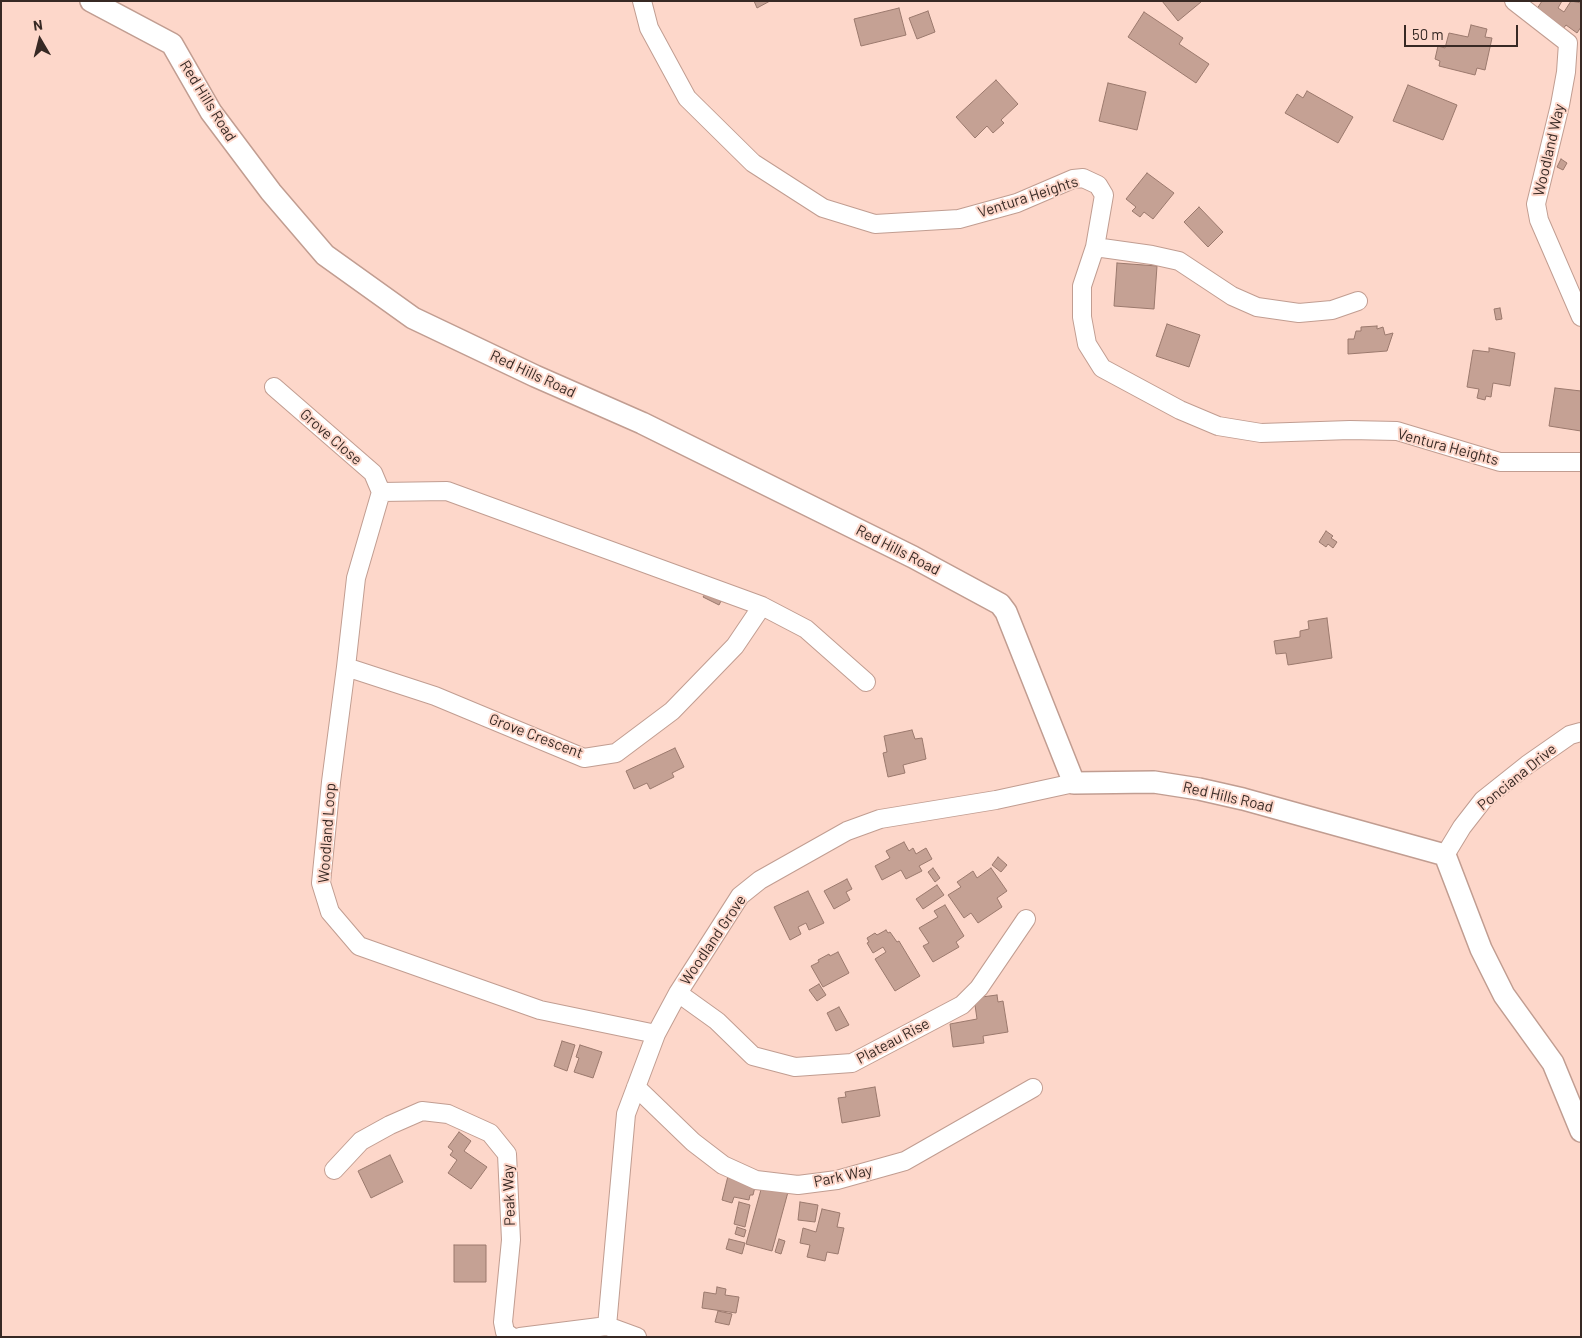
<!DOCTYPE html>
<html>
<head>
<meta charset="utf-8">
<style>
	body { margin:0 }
	#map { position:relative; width:1582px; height:1338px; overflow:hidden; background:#fdd7ca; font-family:Barlow,sans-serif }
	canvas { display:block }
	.frame { position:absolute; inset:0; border:2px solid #372924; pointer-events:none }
	.north { position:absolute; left:15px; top:15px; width:50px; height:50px; -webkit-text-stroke:4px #fdd7ca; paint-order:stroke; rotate:352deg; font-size:14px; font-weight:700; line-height:20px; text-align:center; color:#372924 }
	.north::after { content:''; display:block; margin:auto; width:18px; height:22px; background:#372924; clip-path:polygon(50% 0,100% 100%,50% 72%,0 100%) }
	.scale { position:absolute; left:1404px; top:25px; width:114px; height:22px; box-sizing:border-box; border:2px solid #372924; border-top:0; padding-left:6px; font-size:15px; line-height:18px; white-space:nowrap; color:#372924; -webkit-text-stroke:4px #fdd7ca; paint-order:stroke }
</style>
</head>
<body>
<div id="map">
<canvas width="1582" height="1338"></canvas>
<div class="frame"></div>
<div class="north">N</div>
<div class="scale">50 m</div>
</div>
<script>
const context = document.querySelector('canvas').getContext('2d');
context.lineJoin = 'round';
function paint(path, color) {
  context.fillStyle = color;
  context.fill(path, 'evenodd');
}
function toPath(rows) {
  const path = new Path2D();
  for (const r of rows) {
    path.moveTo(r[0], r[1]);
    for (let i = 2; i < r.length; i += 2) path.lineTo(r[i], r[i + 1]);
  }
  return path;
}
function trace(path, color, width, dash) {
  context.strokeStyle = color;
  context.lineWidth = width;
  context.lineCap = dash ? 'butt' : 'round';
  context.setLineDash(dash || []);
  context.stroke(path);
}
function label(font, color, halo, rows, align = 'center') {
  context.font = font + ' Barlow,sans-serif';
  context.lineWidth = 4;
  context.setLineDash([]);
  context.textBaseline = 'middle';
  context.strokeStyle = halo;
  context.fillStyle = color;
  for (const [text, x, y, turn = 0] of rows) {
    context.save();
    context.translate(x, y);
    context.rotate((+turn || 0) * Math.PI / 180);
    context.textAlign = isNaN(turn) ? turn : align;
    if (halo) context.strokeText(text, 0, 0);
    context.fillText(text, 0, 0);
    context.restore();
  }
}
const building = toPath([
	[754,1,770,1,757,8,754,1],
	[1162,1,1201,1,1201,2,1178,21,1162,1],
	[1542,1,1562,1,1558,8,1564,12,1571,1,1581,3,1581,27,1577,33,1566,25,1563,29,1535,12,1542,1],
	[899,8,906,35,861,46,854,19,899,8],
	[928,11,935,32,917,39,909,18,928,11],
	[1144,12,1183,38,1179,44,1209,64,1196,83,1128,37,1144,12],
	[1471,25,1487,29,1485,37,1492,38,1485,70,1477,68,1475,75,1439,66,1440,61,1435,59,1438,46,1445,48,1449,33,1468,37,1471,25],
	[996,80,1018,104,1001,120,1004,123,993,133,987,126,975,138,956,117,996,80],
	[1108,83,1146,92,1137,130,1099,121,1108,83],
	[1408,85,1457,105,1443,140,1393,121,1408,85],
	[1307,91,1353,117,1338,143,1285,113,1297,94,1303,98,1307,91],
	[1561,159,1567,163,1563,170,1557,167,1561,159],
	[1147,173,1174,193,1153,219,1144,212,1140,217,1132,211,1136,207,1126,199,1147,173],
	[1199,207,1223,232,1208,247,1184,222,1199,207],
	[1117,263,1157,266,1154,309,1114,306,1117,263],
	[1500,308,1502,319,1496,320,1494,309,1500,308],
	[1167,324,1200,335,1189,367,1156,356,1167,324],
	[1377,326,1377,329,1383,327,1385,335,1393,333,1387,351,1348,354,1348,339,1354,339,1356,331,1361,331,1361,327,1377,326],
	[1489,348,1515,353,1510,386,1493,383,1491,397,1486,396,1485,400,1477,398,1479,389,1467,387,1473,350,1489,352,1489,348],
	[1555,388,1581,391,1581,431,1549,426,1555,388],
	[1326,531,1333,536,1331,538,1337,542,1333,548,1328,544,1326,547,1319,542,1326,531],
	[707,591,722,599,719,605,703,597,707,591],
	[1327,618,1332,658,1288,665,1286,653,1276,654,1274,641,1300,637,1300,631,1309,629,1308,621,1327,618],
	[912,730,915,739,922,738,926,759,903,765,905,773,888,777,883,753,887,752,884,736,912,730],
	[675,748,684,767,672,773,674,777,650,789,647,783,634,789,626,771,675,748],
	[904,842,909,851,913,848,916,854,926,848,932,859,919,866,922,871,906,879,901,870,882,880,875,866,890,858,886,851,904,842],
	[998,857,1007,865,1001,872,992,865,998,857],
	[933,868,940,878,935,882,928,872,933,868],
	[991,868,1007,891,997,898,1002,907,978,923,971,913,964,918,948,895,961,887,957,882,973,871,977,878,991,868],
	[847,879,852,889,846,892,850,900,834,909,824,891,847,879],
	[937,885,944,895,923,909,916,899,937,885],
	[808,891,824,923,809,930,806,923,798,927,801,934,790,940,774,907,808,891],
	[945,905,964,936,956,942,959,947,933,962,923,946,929,943,919,928,938,917,934,911,945,905],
	[886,930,888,933,890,932,897,942,899,941,920,976,895,991,875,959,886,952,883,947,873,953,867,943,869,942,867,938,875,933,877,935,886,930],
	[838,952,849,973,823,987,811,966,819,962,818,960,829,954,830,956,838,952],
	[819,984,826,995,817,1001,809,990,819,984],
	[997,995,998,1002,1003,1001,1008,1032,983,1036,984,1043,953,1047,950,1024,977,1019,974,998,997,995],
	[839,1007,849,1025,836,1031,827,1013,839,1007],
	[562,1041,575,1045,567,1071,554,1066,562,1041],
	[580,1045,602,1052,593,1078,574,1072,579,1058,576,1057,580,1045],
	[875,1087,880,1116,842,1123,838,1098,846,1097,845,1092,875,1087],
	[459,1132,471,1141,464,1151,487,1167,471,1189,448,1173,457,1160,450,1155,453,1151,448,1147,459,1132],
	[390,1155,403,1182,371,1198,358,1171,390,1155],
	[728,1176,756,1183,753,1195,750,1195,749,1200,734,1197,732,1203,722,1200,728,1176],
	[762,1186,788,1192,772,1251,746,1244,762,1186],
	[739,1202,750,1205,745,1227,734,1224,739,1202],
	[800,1202,818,1205,815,1222,798,1220,800,1202],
	[822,1209,840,1213,837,1227,844,1228,838,1254,827,1252,825,1261,807,1257,810,1245,800,1243,803,1228,816,1232,822,1209],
	[737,1227,746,1230,744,1237,735,1234,737,1227],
	[729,1239,745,1243,742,1254,726,1249,729,1239],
	[779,1239,785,1241,781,1254,775,1252,779,1239],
	[454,1245,486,1245,486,1282,454,1282,454,1245],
	[717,1287,726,1289,725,1295,739,1297,736,1313,702,1308,704,1292,716,1294,717,1287],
	[718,1311,732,1314,729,1325,715,1322,718,1311]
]);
paint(building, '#c5a194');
trace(building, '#9b796d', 1);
const minor = toPath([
	[642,1,649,28,687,98,753,163,823,208,875,224,959,219,1017,203,1073,179,1083,178,1098,185,1104,195,1095,247,1082,286,1082,317,1087,344,1102,368,1180,410,1218,426,1261,433,1350,430,1397,431,1500,462,1581,462],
	[1514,1,1568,43,1566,72,1560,105,1536,204,1539,220,1581,317],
	[1095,247,1152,255,1179,261,1232,296,1257,307,1299,313,1332,310,1358,301],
	[274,387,373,473,381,492],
	[381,492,356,578,346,667,331,782,321,883,330,912,359,946,540,1010,656,1034],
	[381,492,447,491,762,606,806,629,866,682],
	[346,667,435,696,584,758,616,753,672,711,735,646,762,606],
	[1445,855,1462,827,1483,800,1527,765,1570,735,1581,732],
	[678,993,717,1021,753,1056,795,1067,852,1063,962,1005,979,988,1026,919],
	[636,1087,693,1142,723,1165,756,1180,798,1185,837,1180,905,1161,1033,1088],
	[334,1170,361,1141,390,1125,422,1111,448,1114,490,1133,507,1154,511,1240,503,1322,505,1332,512,1337],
	[607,1326,626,1114,656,1034,678,993,740,896,760,880,847,831,880,819,996,800,1074,783],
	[520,1337,607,1326,637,1337]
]);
const major = toPath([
	[91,1,172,44,211,112,271,192,325,255,413,318,535,376,642,423,913,557,1000,604,1006,612,1074,783,1154,782,1199,789,1243,799,1445,855,1481,949,1504,995,1553,1063,1581,1131]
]);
trace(minor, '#c19d91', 20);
trace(major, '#c19d91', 24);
trace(minor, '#fff', 18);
trace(major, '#fff', 21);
label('15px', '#372924', '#fdd7ca', [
	["Red Hills Road",208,101,58],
	["Woodland Way",1549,150,-77],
	["Ventura Heights",1028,197,-18],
	["Red Hills Road",533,374,25],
	["Grove Close",331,437,41],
	["Ventura Heights",1448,447,15],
	["Red Hills Road",898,550,27],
	["Grove Crescent",536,736,21],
	["Ponciana Drive",1517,777,-39],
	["Red Hills Road",1228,797,13],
	["Woodland Loop",327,833,-86],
	["Woodland Grove",713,940,-56],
	["Plateau Rise",893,1041,-28],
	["Park Way",843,1176,-12],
	["Peak Way",509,1195,-92]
]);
</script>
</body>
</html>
